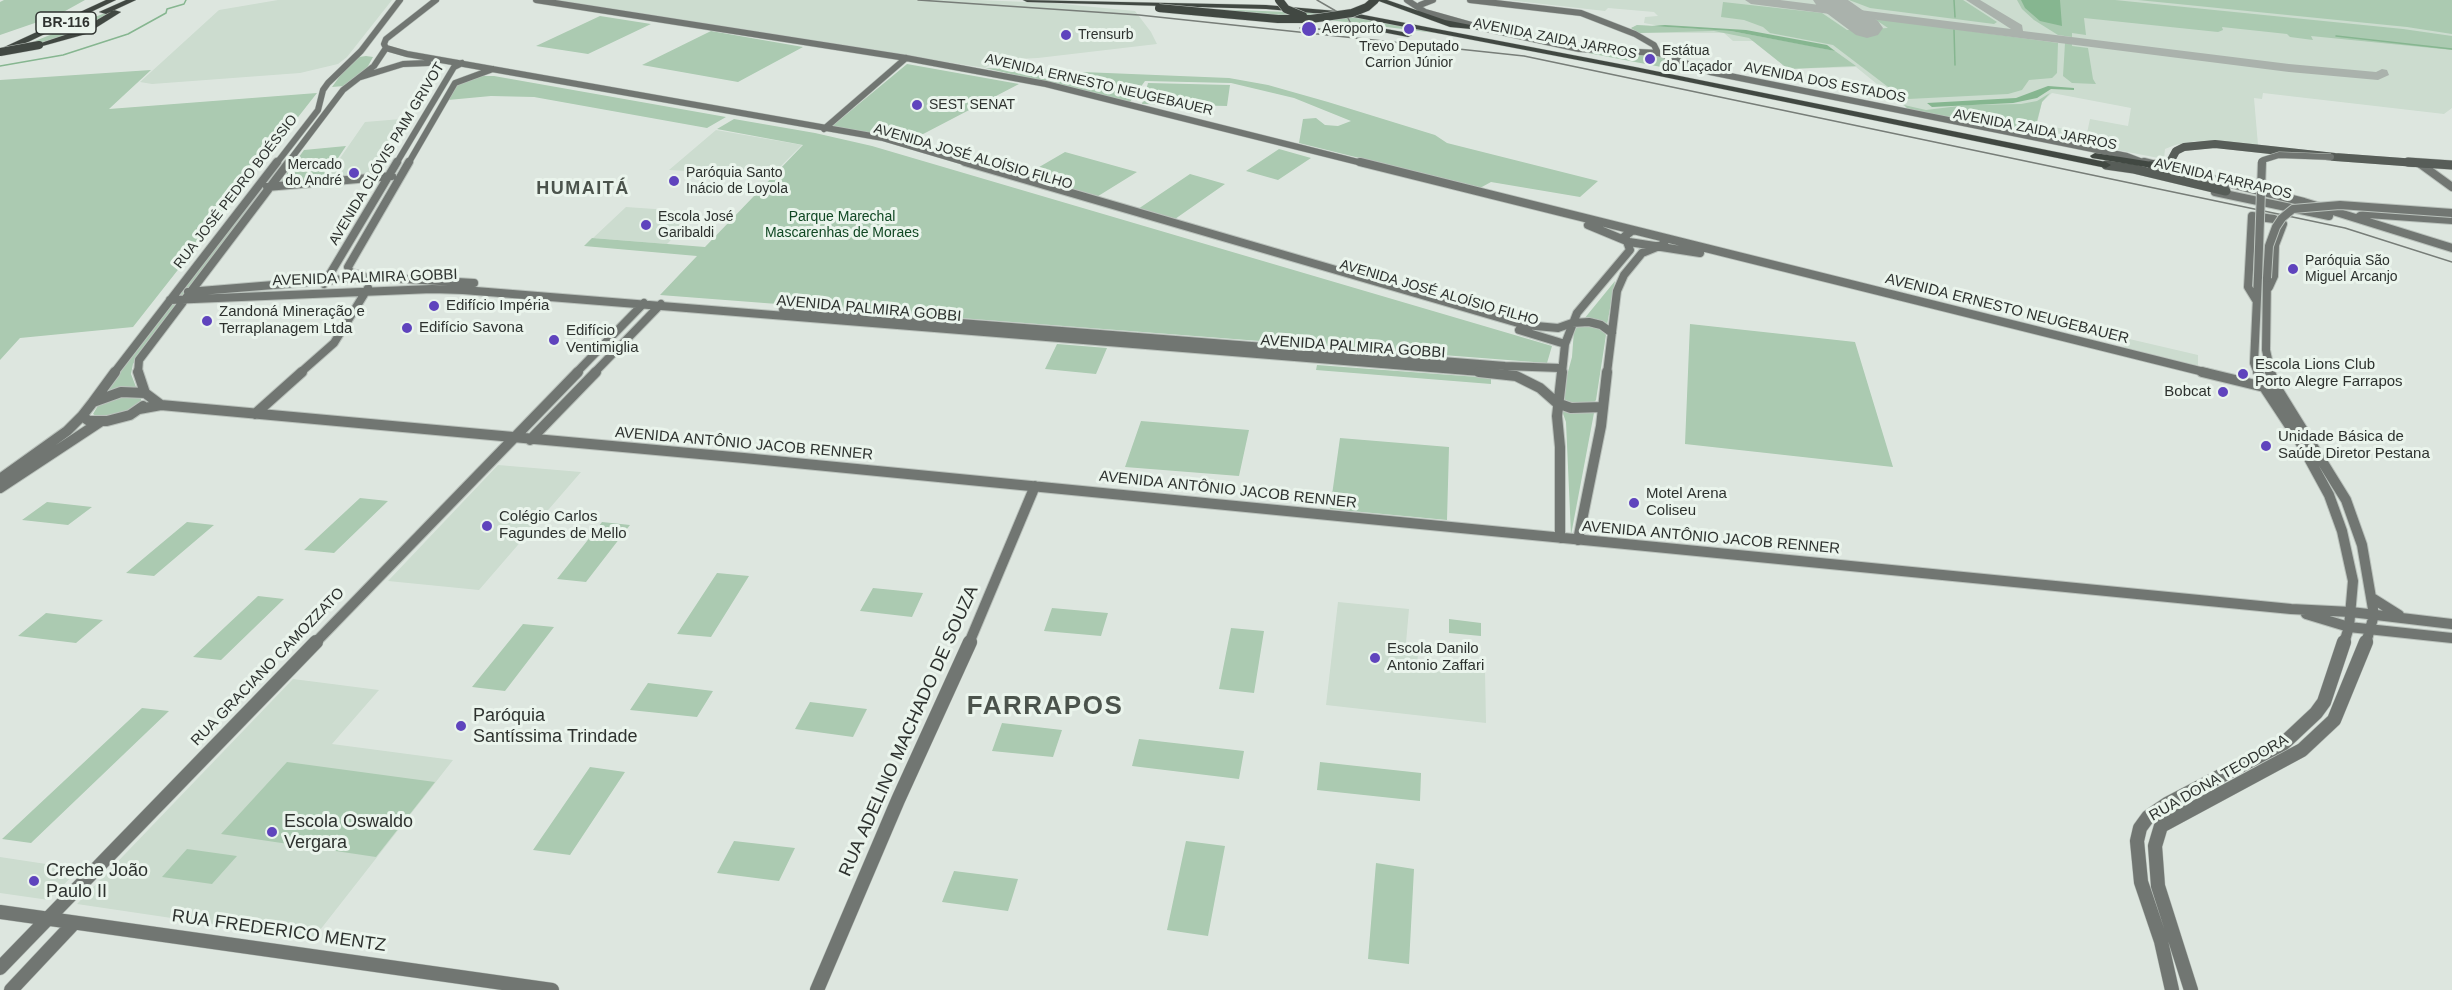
<!DOCTYPE html>
<html>
<head>
<meta charset="utf-8">
<style>
	body { margin:0 }
	canvas { display:block; background:#dde6df }
</style>
</head>
<body>
<canvas width="2452" height="990"></canvas>
<script>
const context = document.querySelector('canvas').getContext('2d');
context.lineJoin = 'round';
function paint(path, color) {
  context.fillStyle = color;
  context.fill(path, 'evenodd');
}
function toPath(rows) {
  const path = new Path2D();
  for (const r of rows) {
    path.moveTo(r[0], r[1]);
    for (let i = 2; i < r.length; i += 2) path.lineTo(r[i], r[i + 1]);
  }
  return path;
}
function trace(path, color, width, dash) {
  context.strokeStyle = color;
  context.lineWidth = width;
  context.lineCap = dash ? 'butt' : 'round';
  context.setLineDash(dash || []);
  context.stroke(path);
}
function label(font, color, halo, rows, align = 'center') {
  context.font = font + ' Arial,sans-serif';
  context.lineWidth = 6;
  context.setLineDash([]);
  context.textBaseline = 'middle';
  context.strokeStyle = halo;
  context.fillStyle = color;
  for (const [text, x, y, turn = 0] of rows) {
    context.save();
    context.translate(x, y);
    context.rotate((+turn || 0) * Math.PI / 180);
    context.textAlign = isNaN(turn) ? turn : align;
    if (halo) context.strokeText(text, 0, 0);
    context.fillText(text, 0, 0);
    context.restore();
  }
}
paint(toPath([
	[278,0,392,0,347,57,338,64,300,73,152,84,140,82,219,10],
	[551,0,977,0,1052,3,1135,11,1151,32,1157,44,1038,58,998,60,985,68],
	[1507,0,2452,0,2452,108,2444,114,2263,93,2262,99,2254,98,2258,145,2196,141,2175,145,2165,149,2164,159,1909,110,1856,67,1788,69,1755,41,1733,41,1724,33,1639,33,1631,28,1637,25,1660,26,1644,23,1645,17,1658,16,1654,12,1608,8,1605,11],
	[2052,93,2131,108,2128,126,2090,119,2087,133,2037,124,2042,102],
	[413,118,379,175,325,180,365,122],
	[716,130,802,145,771,176,669,170],
	[626,207,698,212,667,244,593,238],
	[2125,338,2198,355,2198,367,2123,349],
	[498,465,581,472,479,590,388,581],
	[1338,602,1409,609,1406,643,1419,646,1416,672,1485,670,1486,723,1326,705],
	[293,679,379,690,332,744,453,760,313,939,77,904],
	[0,857,79,869,49,900,0,893]
]), '#ccdccf');
paint(toPath([
	[4,0,85,0,58,15,0,35,0,2],
	[1849,0,1963,0,1997,22,1994,24,1870,8],
	[2017,0,2115,0,2403,29,2452,36,2452,50,2311,36,2313,40,2290,37,2287,34,2222,27,2223,30,2218,32,2084,18,2086,35,2072,33,2072,37,2058,35,2034,20,2022,9],
	[2138,0,2452,0,2452,34,2407,27],
	[1723,2,1822,13,1847,30,1888,28,1876,20,1880,19,2058,43,2057,73,2052,78,2029,80,2022,90,2008,94,1908,99,1900,96,1833,45,1770,33,1763,27,1744,20,1721,17],
	[1160,7,1314,13,1382,21,1460,36,1329,20],
	[115,9,93,25,66,36,15,49],
	[600,16,651,24,588,54,536,46],
	[1637,25,1731,31,1816,47,1835,51,1856,66,1788,69,1749,38,1714,31,1639,33,1631,28],
	[711,31,803,47,738,82,642,65],
	[2072,42,2072,46,2088,48,2093,79,2096,84,2072,83,2063,76,2065,43],
	[1590,51,1661,54,1704,73,1698,74,1588,53],
	[366,56,373,57,367,68,344,86,332,87,342,73,359,57],
	[907,64,1019,84,904,144,831,127],
	[985,68,1229,78,1268,85,1328,102,1435,135,1447,143,1598,181,1580,197,1491,182,1480,188,1299,143,1303,119,1316,118,1325,125,1338,126,1351,121,1294,98,1231,83,1145,81,1130,102],
	[151,70,109,109,317,93,133,327,20,338,0,360,0,80],
	[479,76,494,76,726,117,707,128,534,97,491,96,448,100,458,84],
	[1148,83,1230,85,1227,106,1142,104],
	[2050,93,2042,102,2036,125,2049,137,1909,110,1904,105,1926,110,1967,105,2021,104,2037,101],
	[734,119,815,133,872,146,1552,346,1547,363,660,295,697,256,584,246,592,238,705,247,803,145,717,129],
	[346,146,324,179,280,183,304,150],
	[1279,149,1311,158,1278,180,1246,171],
	[1065,152,1137,172,1095,198,1022,177],
	[1190,174,1225,184,1175,219,1138,209],
	[262,191,133,364,131,374,136,387,119,389,101,394,255,192],
	[1615,281,1607,325,1584,319],
	[1690,324,1855,342,1893,467,1685,444],
	[1580,325,1593,325,1603,330,1606,335,1596,400,1592,405,1581,406,1564,401,1562,394,1572,357,1574,330],
	[1057,344,1107,348,1096,374,1045,369],
	[1317,365,1491,378,1491,384,1316,370],
	[120,396,141,398,141,401,135,408,114,416,96,416,93,414,99,404],
	[1561,408,1577,413,1594,413,1571,535,1566,422],
	[1141,421,1249,430,1239,476,1125,467],
	[1340,438,1449,447,1447,520,1330,509],
	[360,498,388,501,334,553,304,550],
	[47,502,92,507,68,525,22,520],
	[187,522,214,525,154,576,126,573],
	[602,522,630,525,586,582,557,579],
	[717,573,749,576,711,637,677,634],
	[873,588,923,593,912,617,860,611],
	[258,596,284,599,221,660,193,657],
	[1052,608,1108,613,1101,636,1044,631],
	[46,613,103,620,76,643,18,636],
	[1449,619,1481,623,1481,636,1449,633],
	[523,624,554,627,505,691,472,687],
	[1231,628,1264,631,1254,693,1219,689],
	[648,683,713,691,697,717,630,710],
	[810,702,867,709,853,737,795,729],
	[142,708,169,711,31,843,2,839],
	[1002,723,1062,730,1053,757,992,751],
	[1139,739,1244,751,1239,779,1132,766],
	[287,762,435,782,376,857,221,834],
	[1320,762,1421,773,1420,801,1317,790],
	[590,767,625,772,570,855,533,850],
	[734,841,795,848,779,881,717,873],
	[1186,841,1225,846,1208,936,1167,930],
	[187,849,237,856,212,884,162,877],
	[1376,863,1414,869,1409,964,1368,959],
	[954,871,1018,879,1008,911,942,902]
]), '#abcab1');
paint(toPath([
	[2021,0,2060,0,2062,26,2040,21,2025,8],
	[1665,25,1746,30,1827,45,1835,51,1731,31,1652,26],
	[2048,86,2074,88,2074,90,2051,89,2037,98,2013,103,1932,107,1927,103,2016,98]
]), '#86b690');
trace(toPath([
	[1954,0,1955,17],
	[1954,30,1955,65],
	[2336,36,2452,49],
	[0,66,63,55,128,34,166,13,167,9,184,4,186,0]
]), '#86b690', 1.5);
paint(toPath([
	[1745,0,1780,0,2011,29,1966,0,1980,0,2022,25,2023,31,2289,64,2376,72,2382,69,2387,70,2389,75,2378,80,2289,72,1751,4,1745,0]
]), '#aab2ac');
paint(toPath([
	[1813,0,1848,0,1878,21,1883,28,1878,35,1867,38,1856,35,1817,6,1813,0]
]), '#aab2ac');
trace(toPath([
	[2262,199,2302,202]
]), '#bac2bc', 9, [9, 4.5]);
const secondaryFar3 = toPath([
	[536,0,906,58,1046,84,1366,164],
	[1407,0,1425,12,1482,28,1579,49,1658,53,1710,72,2127,156,2148,164],
	[1470,0,1581,13,1635,34,1654,45,1658,53],
	[1424,12,1420,9,1420,5,1433,0],
	[386,48,407,54,883,138,971,164],
	[361,77,403,64,428,63],
	[824,129,906,58],
	[276,164,318,110,323,90,328,83,361,51,400,0],
	[287,164,343,90,374,66,386,48,384,44,386,39,436,0],
	[396,164,454,67,462,63],
	[408,164,455,83,493,69]
]);
const secondaryFar2 = toPath([
	[965,162,1525,325,1558,328,1572,323,1589,322,1601,325,1612,333],
	[1360,162,2208,373],
	[2144,162,2304,202,2452,248],
	[2419,163,2452,187],
	[267,187,392,176],
	[2215,192,2329,216],
	[2361,219,2360,216,2368,214,2452,220],
	[1588,225,1629,242,1700,253],
	[362,275,350,273,348,267,409,162],
	[2258,276,2254,363,2258,373],
	[2267,278,2266,350,2271,373],
	[324,284,397,162],
	[188,292,371,277,474,283],
	[170,300,432,289,463,290,1493,373],
	[2256,300,2248,287,2252,216,2274,219,2283,224,2275,245,2274,276,2269,287],
	[783,309,1505,366,1560,368],
	[1519,330,1565,344],
	[114,373,277,162],
	[138,373,139,360,289,162],
	[300,373,334,343,368,288],
	[576,373,644,303],
	[594,373,661,304],
	[1562,373,1565,344,1577,313,1630,250,1625,236,1633,230],
	[1607,373,1617,291,1624,275,1642,253,1664,244,1665,240,1662,238]
]);
const secondaryFar1 = toPath([
	[138,372,145,393],
	[1479,372,1516,376,1540,388,1557,403,1571,408,1603,407],
	[2202,372,2264,387,2276,387],
	[2258,372,2264,387,2299,440,2329,495,2342,531,2353,581,2349,627,2344,643],
	[2270,372,2276,387,2346,500,2362,545,2374,615,2366,643],
	[93,402,115,372],
	[143,406,130,415,107,421,89,421,82,416,93,402,121,392,145,393,161,405],
	[139,409,161,405,744,458,2291,609,2351,612,2452,624],
	[255,414,302,372],
	[530,440,596,372],
	[0,479,67,431,82,416],
	[0,488,100,422],
	[1560,538,1560,447,1557,416,1562,372],
	[1578,540,1601,426,1607,372],
	[2372,598,2399,615],
	[2306,614,2349,627,2452,638],
	[315,643,578,372],
	[969,643,1035,486]
]);
const secondary = toPath([
	[0,912,552,990],
	[0,968,316,642],
	[11,990,74,923],
	[817,990,898,800,970,642],
	[2172,990,2161,941,2141,882,2137,841,2140,828,2148,817,2167,804,2284,743,2316,713,2324,702,2344,642],
	[2191,990,2158,886,2155,846,2161,826,2302,750,2334,720,2366,642]
]);
const primaryFar1 = toPath([
	[2161,164,2170,162,2176,151,2184,147,2215,144,2335,157,2430,164]
]);
const primary = toPath([
	[2408,162,2452,165],
	[2106,165,2134,169,2226,191],
	[2152,165,2170,162]
]);
const highway = toPath([
	[106,0,116,0,5,53,0,53,0,49,106,0],
	[126,0,136,0,106,14,99,12,126,0],
	[1023,0,1266,5,1348,12,1635,67,2106,162,2111,165,2106,168,1635,71,1348,16,1266,9,1027,2,1023,0],
	[1376,0,1387,0,1445,20,1486,28,1482,30,1450,27,1376,0],
	[114,10,121,12,86,34,39,47,35,45,80,30,114,10],
	[1348,22,1408,33,1412,35,1408,37,1351,26,1348,26,1348,22],
	[2095,153,2152,162,2157,165,2152,168,2092,158,2090,156,2095,153]
]);
trace(secondaryFar3, '#bac2bc', 7);
trace(secondaryFar2, '#bac2bc', 10);
trace(secondaryFar1, '#bac2bc', 12);
trace(secondary, '#bac2bc', 15);
trace(primaryFar1, '#bac2bc', 8);
trace(primary, '#bac2bc', 10);
trace(highway, '#bac2bc', 1);
trace(secondaryFar3, '#717672', 6);
trace(secondaryFar2, '#717672', 8);
trace(secondaryFar1, '#717672', 10);
trace(secondary, '#717672', 14);
trace(primaryFar1, '#575d58', 8);
trace(primary, '#575d58', 9);
paint(highway, '#414842');
trace(toPath([
	[1300,28,1335,30,1351,24,1348,18,1317,0]
]), '#777d78', 1.5);
trace(toPath([
	[918,0,1139,15,1524,56,2345,228,2452,262]
]), '#777d78', 1.5);
const secondaryBridgeFar1 = toPath([
	[2262,164,2263,160,2279,155,2331,157]
]);
const secondaryBridge = toPath([
	[2258,276,2262,162],
	[2267,278,2269,246,2276,227,2282,218,2293,209,2340,205,2452,213]
]);
const highwayBridge = toPath([
	[1279,0,1286,9,1303,16],
	[1159,8,1278,19,1311,19,1352,13,1367,7,1375,0],
	[0,52,39,45]
]);
trace(secondaryBridgeFar1, '#bac2bc', 7, []);
trace(secondaryBridge, '#bac2bc', 10, []);
trace(highwayBridge, '#bac2bc', 9, []);
trace(secondaryBridgeFar1, '#717672', 6);
trace(secondaryBridge, '#717672', 8);
trace(highwayBridge, '#414842', 8);
for (const [x, y, r, color] of [
	[1309,29,8,"#5f44bd"],
	[1409,29,6,"#5f44bd"],
	[1066,35,6,"#5f44bd"],
	[1650,59,6,"#5f44bd"],
	[917,105,6,"#5f44bd"],
	[354,173,6,"#5f44bd"],
	[674,181,6,"#5f44bd"],
	[646,225,6,"#5f44bd"],
	[2293,269,6,"#5f44bd"],
	[434,306,6,"#5f44bd"],
	[207,321,6,"#5f44bd"],
	[407,328,6,"#5f44bd"],
	[554,340,6,"#5f44bd"],
	[2243,374,6,"#5f44bd"],
	[2223,392,6,"#5f44bd"],
	[2266,446,6,"#5f44bd"],
	[1634,503,6,"#5f44bd"],
	[487,526,6,"#5f44bd"],
	[1375,658,6,"#5f44bd"],
	[461,726,6,"#5f44bd"],
	[272,832,6,"#5f44bd"],
	[34,881,6,"#5f44bd"]
]) {
  const dot = new Path2D();
  dot.arc(x, y, r, 0, 2 * Math.PI);
  context.fillStyle = color;
  context.fill(dot);
  trace(dot, '#eaf4ec', 2);
}
for (const [x, y, w] of [
	[66,23,60]
]) {
  const box = new Path2D();
  box.roundRect(x - w / 2, y - 11, w, 22, 4.5);
  context.fillStyle = '#eaf4ec';
  context.fill(box);
  trace(box, '#2e322f', 1.5);
}
label('bold 14px', '#2e322f', null, [
	["BR-116",66,23]
]);
label('14px', '#2e322f', '#eaf4ec', [
	["Aeroporto",1322,29],
	["Trensurb",1078,35],
	["Trevo Deputado",1409,47,"center"],
	["Carrion Júnior",1409,63,"center"],
	["Estátua",1662,51],
	["do Laçador",1662,67],
	["SEST SENAT",929,105],
	["Mercado",342,165,"right"],
	["do André",342,181,"right"],
	["Paróquia Santo",686,173],
	["Inácio de Loyola",686,189],
	["Escola José",658,217],
	["Garibaldi",658,233],
	["Paróquia São",2305,261],
	["Miguel Arcanjo",2305,277]
], 'left');
label('14px', '#2e322f', '#eaf4ec', [
	["AVENIDA ZAIDA JARROS",1555,39,11],
	["AVENIDA DOS ESTADOS",1825,83,11],
	["AVENIDA ERNESTO NEUGEBAUER",1099,85,13],
	["AVENIDA ZAIDA JARROS",2035,130,11],
	["AVENIDA CLÓVIS PAIM GRIVOT",387,154,-59],
	["AVENIDA JOSÉ ALOÍSIO FILHO",973,157,16],
	["AVENIDA FARRAPOS",2223,179,13],
	["RUA JOSÉ PEDRO BOÉSSIO",236,192,-52],
	["AVENIDA JOSÉ ALOÍSIO FILHO",1439,293,16]
]);
label('14px', '#104723', '#eaf4ec', [
	["Parque Marechal",842,217],
	["Mascarenhas de Moraes",842,233]
]);
label('15px', '#2e322f', '#eaf4ec', [
	["AVENIDA PALMIRA GOBBI",365,278,-2],
	["AVENIDA PALMIRA GOBBI",869,309,5],
	["AVENIDA ERNESTO NEUGEBAUER",2007,309,14],
	["AVENIDA PALMIRA GOBBI",1353,347,4],
	["AVENIDA ANTÔNIO JACOB RENNER",744,444,5],
	["AVENIDA ANTÔNIO JACOB RENNER",1228,490,6],
	["AVENIDA ANTÔNIO JACOB RENNER",1711,538,5],
	["RUA GRACIANO CAMOZZATO",268,667,-46],
	["RUA DONA TEODORA",2219,778,-30]
]);
label('15px', '#2e322f', '#eaf4ec', [
	["Edifício Impéria",446,306],
	["Zandoná Mineração e",219,312],
	["Terraplanagem Ltda",219,329],
	["Edifício Savona",419,328],
	["Edifício",566,331],
	["Ventimiglia",566,348],
	["Escola Lions Club",2255,365],
	["Porto Alegre Farrapos",2255,382],
	["Bobcat",2211,392,"right"],
	["Unidade Básica de",2278,437],
	["Saúde Diretor Pestana",2278,454],
	["Motel Arena",1646,494],
	["Coliseu",1646,511],
	["Colégio Carlos",499,517],
	["Fagundes de Mello",499,534],
	["Escola Danilo",1387,649],
	["Antonio Zaffari",1387,666]
], 'left');
context.letterSpacing = '1.5px';
label('bold 18px', '#4b534c', '#eaf4ec', [
	["HUMAITÁ",583,189]
]);
context.letterSpacing = '0px';
label('18px', '#2e322f', '#eaf4ec', [
	["Paróquia",473,716],
	["Santíssima Trindade",473,737],
	["Escola Oswaldo",284,822],
	["Vergara",284,843],
	["Creche João",46,871],
	["Paulo II",46,892]
], 'left');
label('18px', '#2e322f', '#eaf4ec', [
	["RUA ADELINO MACHADO DE SOUZA",909,731,-66],
	["RUA FREDERICO MENTZ",279,931,8]
]);
context.letterSpacing = '1.5px';
label('bold 26px', '#4b534c', '#eaf4ec', [
	["FARRAPOS",1045,707]
]);
context.letterSpacing = '0px';
</script>
</body>
</html>
